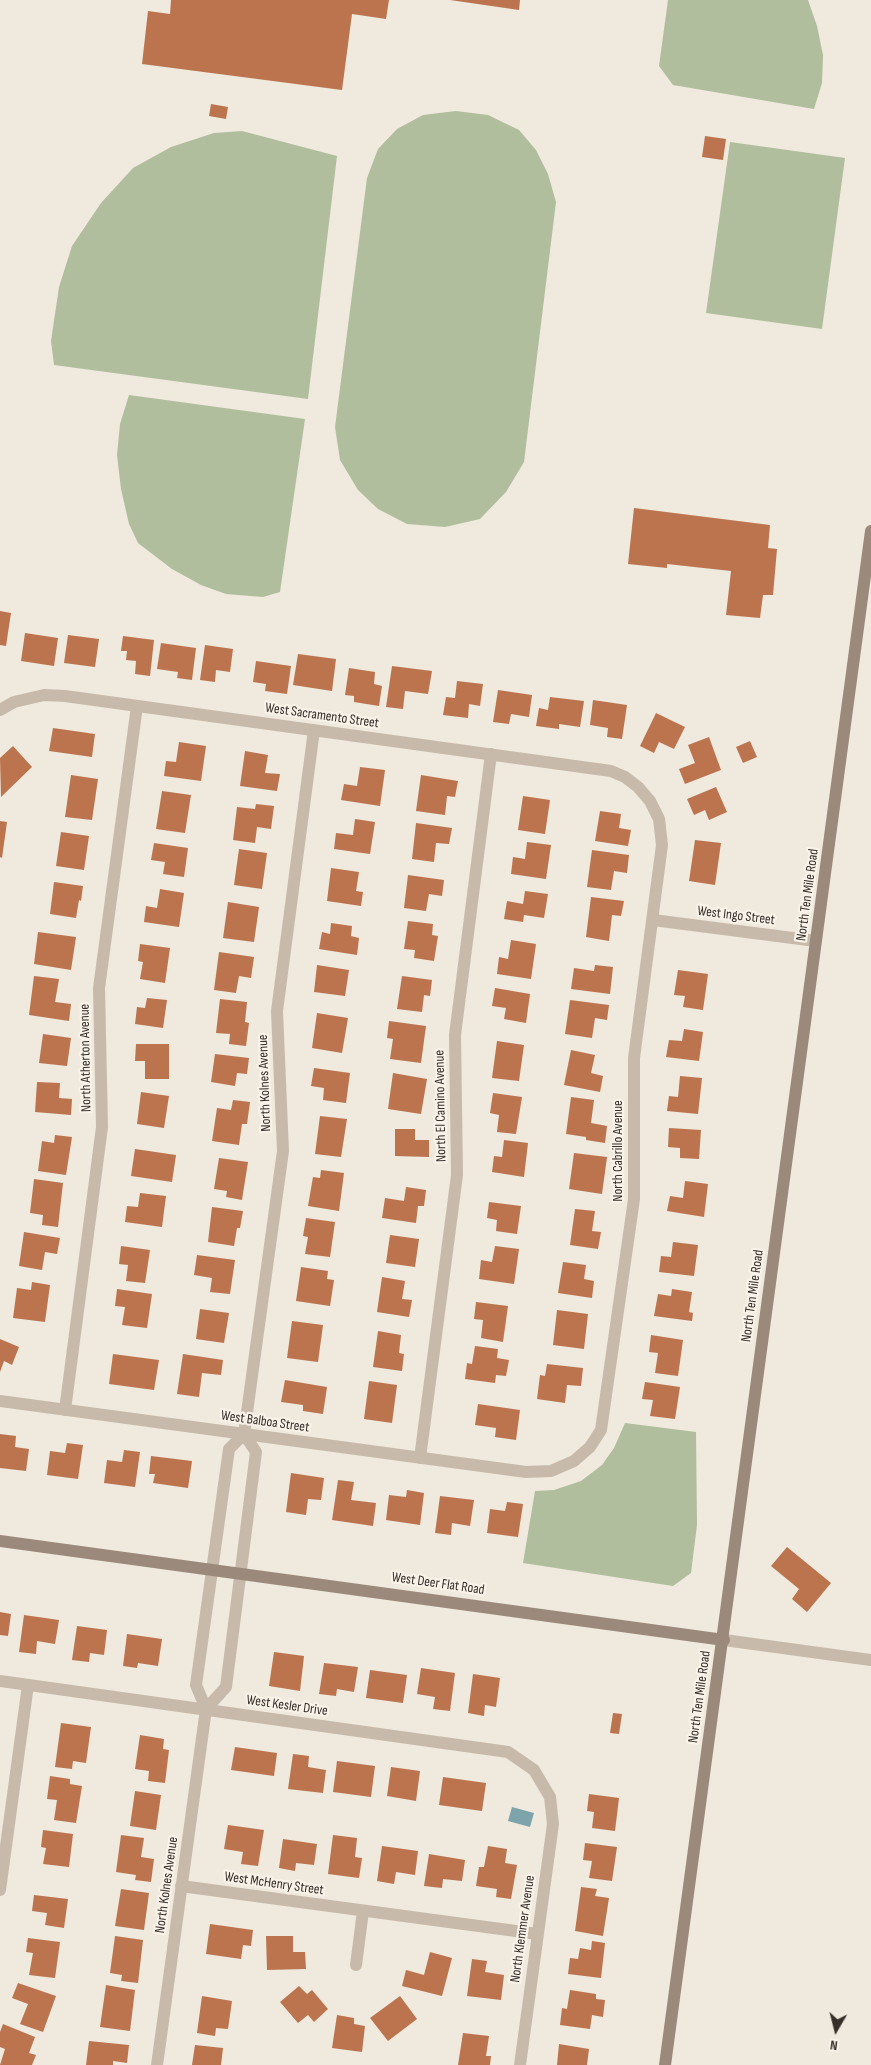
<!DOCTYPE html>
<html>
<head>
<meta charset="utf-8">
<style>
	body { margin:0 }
	#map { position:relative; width:871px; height:2065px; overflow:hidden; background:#f0e9dd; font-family:"Sofia Sans Condensed",sans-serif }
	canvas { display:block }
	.north { position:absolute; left:811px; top:2005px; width:50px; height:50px; -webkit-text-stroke:4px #f8f2e9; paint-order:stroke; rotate:188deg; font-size:14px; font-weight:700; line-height:20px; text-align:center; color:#352e29 }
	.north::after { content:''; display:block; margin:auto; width:18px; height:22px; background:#352e29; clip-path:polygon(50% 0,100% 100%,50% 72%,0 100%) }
</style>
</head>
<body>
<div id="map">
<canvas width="871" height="2065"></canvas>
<div class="north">N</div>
</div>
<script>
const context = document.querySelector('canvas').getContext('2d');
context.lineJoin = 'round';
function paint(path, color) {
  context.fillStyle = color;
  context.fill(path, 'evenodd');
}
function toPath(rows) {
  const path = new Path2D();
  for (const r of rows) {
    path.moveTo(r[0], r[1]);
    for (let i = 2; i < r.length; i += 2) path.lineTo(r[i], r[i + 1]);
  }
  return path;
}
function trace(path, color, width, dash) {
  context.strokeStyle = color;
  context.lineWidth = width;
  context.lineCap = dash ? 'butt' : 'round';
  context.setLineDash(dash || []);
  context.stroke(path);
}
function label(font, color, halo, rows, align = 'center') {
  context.font = font + ' "Sofia Sans Condensed",sans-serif';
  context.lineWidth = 4.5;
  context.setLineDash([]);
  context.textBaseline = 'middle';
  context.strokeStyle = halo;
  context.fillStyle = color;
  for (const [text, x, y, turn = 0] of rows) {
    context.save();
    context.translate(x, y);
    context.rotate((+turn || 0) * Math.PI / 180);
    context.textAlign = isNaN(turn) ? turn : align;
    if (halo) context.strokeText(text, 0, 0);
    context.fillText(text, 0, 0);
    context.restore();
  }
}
paint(toPath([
	[668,0,808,0,817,26,823,55,822,83,814,109,673,85,659,66],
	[456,111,488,115,519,130,536,150,548,174,556,202,524,462,506,492,480,519,445,527,407,524,378,509,358,490,340,460,335,427,367,178,378,149,397,129,423,115],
	[242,131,337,156,308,399,54,365,51,341,59,287,72,246,101,203,133,168,171,147,214,133],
	[730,142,845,158,822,329,706,313],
	[129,395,305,419,280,592,263,597,226,594,201,585,172,569,138,543,129,524,121,489,117,455,120,424],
	[625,1423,696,1432,697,1525,691,1573,673,1586,523,1563,535,1491,554,1490,581,1481,602,1465,614,1448]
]), '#b0be9e');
paint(toPath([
	[512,1807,534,1813,530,1827,508,1821]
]), '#7ea4ab');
paint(toPath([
	[171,0,389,0,386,19,352,14,342,90,142,64,148,11,170,14],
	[450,0,520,0,519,10],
	[211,104,228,107,226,119,209,116],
	[705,136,726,139,723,160,702,157],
	[634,508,770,525,768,548,777,549,773,595,763,595,760,618,726,615,731,571,667,564,667,568,628,564],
	[0,611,11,613,6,646,0,645],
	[25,633,58,638,54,666,21,661],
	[68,635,99,639,95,667,64,663],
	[123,636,154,640,150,676,135,674,136,661,126,660,127,651,121,651],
	[161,643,196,648,192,680,177,678,178,672,157,669],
	[205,645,233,649,230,672,216,670,215,682,200,680],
	[298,654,336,659,332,691,293,685],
	[256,661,291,666,287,694,265,691,266,684,253,682],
	[392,666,432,671,428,694,405,691,403,709,386,707],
	[349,668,375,672,374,684,382,686,379,706,354,702,354,696,345,695],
	[457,681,483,684,480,706,469,704,468,718,443,715,446,697,455,698],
	[498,690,532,695,529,717,511,714,509,724,493,722],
	[550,697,584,701,580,727,559,724,559,729,536,726,539,708,548,710],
	[593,700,627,705,622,739,607,737,608,728,590,725],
	[656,713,685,727,674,749,659,742,654,753,640,746],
	[53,728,95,734,92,757,49,751],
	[709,737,721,770,685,784,679,769,695,763,688,745],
	[750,741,757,757,743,763,736,747],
	[179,742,206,746,201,781,164,776,166,761,176,762],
	[13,746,32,767,1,797,0,758],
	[245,751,268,755,265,773,280,774,277,791,240,786],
	[360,767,385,770,380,806,341,800,344,784,357,786],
	[71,775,98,779,92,820,65,817],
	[421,775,458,781,455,797,447,796,445,815,416,811],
	[716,787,727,812,709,820,705,810,694,815,687,799],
	[162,791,191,795,185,833,156,829],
	[523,796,550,800,545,834,518,830],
	[256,804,274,806,271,829,257,827,255,843,233,840,237,807,255,809],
	[600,811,621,814,619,828,631,830,628,846,595,841],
	[355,819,375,822,370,854,334,849,336,833,353,835],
	[0,821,7,822,2,858,0,857],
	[416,823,452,828,449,844,436,843,434,862,412,859],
	[61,832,89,836,84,870,56,866],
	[695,840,721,843,715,885,689,881],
	[527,842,551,845,546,879,511,874,513,857,525,859],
	[154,843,188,848,184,877,163,874,165,862,151,860],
	[239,849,267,853,262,889,234,885],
	[592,850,629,855,627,873,614,871,611,890,587,887],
	[331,868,359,872,356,891,363,892,361,906,327,901],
	[408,875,444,880,442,896,429,894,426,911,404,908],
	[54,882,83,886,81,901,79,900,76,918,50,914],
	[160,889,184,893,179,927,144,922,146,906,157,908],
	[525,891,548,894,544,918,524,915,523,922,504,919,507,901,523,904],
	[591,897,624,901,621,916,612,915,609,941,586,937],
	[228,902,259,907,254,942,223,938],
	[408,921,433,924,432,935,438,936,434,961,414,958,415,950,404,949],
	[331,923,352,926,351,936,359,938,357,955,319,949,322,932,330,934],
	[38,932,76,937,71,970,34,964],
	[511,940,536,944,531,979,497,974,499,957,508,959],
	[140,944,170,948,165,983,140,979,143,962,138,961],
	[219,952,254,957,251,978,239,976,236,993,214,990],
	[317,965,349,970,345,996,314,992],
	[595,965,613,967,610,994,571,989,574,968,594,971],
	[678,970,708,974,703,1010,683,1007,685,996,674,995],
	[34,976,59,979,55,1002,71,1004,69,1021,29,1015],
	[402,976,432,980,430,996,424,995,422,1012,397,1009],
	[495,988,530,994,526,1023,504,1019,506,1008,492,1006],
	[147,998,167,1000,163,1028,135,1024,137,1007,145,1008],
	[220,999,247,1002,245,1022,249,1023,246,1046,229,1044,230,1034,216,1033],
	[570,1000,609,1005,607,1020,595,1018,592,1038,565,1034],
	[317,1013,348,1018,342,1053,312,1048],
	[389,1021,426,1026,421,1063,390,1059,393,1039,387,1038],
	[684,1029,703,1032,699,1061,666,1057,669,1040,682,1041],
	[43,1034,71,1038,67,1066,39,1063],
	[497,1041,524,1045,519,1081,492,1078],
	[136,1044,169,1044,169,1079,145,1079,145,1061,135,1061],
	[571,1050,595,1055,591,1073,603,1076,600,1092,564,1085],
	[215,1054,249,1058,247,1074,237,1073,235,1086,211,1082],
	[314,1068,350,1073,346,1103,323,1100,324,1088,311,1086],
	[393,1073,427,1079,421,1114,388,1109],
	[680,1076,702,1078,698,1114,667,1111,669,1096,678,1097],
	[37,1082,60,1083,59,1098,72,1099,71,1115,35,1112],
	[141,1092,169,1096,164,1128,137,1124],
	[493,1093,522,1097,516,1134,497,1132,499,1115,490,1113],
	[571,1097,594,1100,591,1123,607,1126,605,1143,586,1140,586,1137,566,1134],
	[233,1100,250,1102,247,1124,242,1124,239,1145,212,1141,217,1108,231,1110],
	[320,1116,347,1119,341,1157,315,1154],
	[669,1128,701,1130,699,1159,680,1158,680,1148,668,1147],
	[395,1129,415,1129,415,1140,429,1140,429,1157,395,1156],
	[55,1135,72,1137,66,1175,38,1171,42,1141,54,1143],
	[504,1140,528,1143,524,1177,492,1172,494,1156,502,1157],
	[135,1149,176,1155,172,1182,131,1176],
	[574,1153,607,1157,602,1194,569,1189],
	[219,1158,248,1162,242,1200,226,1197,227,1191,214,1189],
	[321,1170,344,1173,339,1211,308,1206,313,1177,320,1178],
	[34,1179,63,1183,58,1227,42,1225,43,1215,30,1213],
	[685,1181,708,1184,704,1217,667,1211,670,1196,683,1198],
	[406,1187,426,1190,424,1206,418,1206,416,1223,382,1218,385,1198,404,1201],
	[140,1193,166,1196,162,1227,125,1222,127,1206,138,1207],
	[489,1202,521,1206,517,1234,496,1231,497,1220,487,1218],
	[212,1207,243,1211,240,1228,237,1228,234,1246,208,1242],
	[575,1209,595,1211,592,1231,601,1232,598,1249,570,1245],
	[306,1218,335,1222,330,1257,305,1254,308,1237,303,1236],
	[24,1232,60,1238,57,1254,45,1252,42,1270,19,1266],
	[390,1235,419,1239,415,1267,386,1263],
	[673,1242,698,1245,694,1276,659,1272,661,1256,671,1257],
	[121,1246,150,1250,145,1283,126,1281,128,1265,119,1264],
	[495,1246,519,1249,514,1284,479,1279,481,1260,492,1262],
	[197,1255,235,1260,230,1294,210,1292,212,1278,194,1275],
	[563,1262,586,1265,584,1279,594,1281,592,1298,558,1293],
	[301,1267,328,1271,327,1279,334,1280,330,1306,296,1301],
	[382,1277,405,1281,402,1299,412,1300,409,1317,377,1312],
	[32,1282,50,1285,45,1322,13,1318,17,1288,31,1290],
	[117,1289,152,1294,147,1328,122,1325,125,1307,115,1306],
	[672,1289,692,1292,689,1312,693,1313,692,1321,654,1316,658,1294,671,1296],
	[476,1302,508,1306,503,1342,481,1338,483,1320,474,1319],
	[200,1309,229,1313,224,1343,196,1339],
	[557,1310,588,1314,584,1349,553,1345],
	[292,1321,323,1325,318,1362,287,1358],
	[378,1331,401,1335,399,1353,404,1354,402,1371,373,1367],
	[651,1335,683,1340,678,1376,655,1373,658,1353,649,1352],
	[0,1339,19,1347,12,1365,4,1361,0,1372],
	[475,1346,498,1349,497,1358,509,1360,506,1376,496,1375,495,1383,465,1379,467,1363,472,1364],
	[113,1354,159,1360,154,1390,109,1384],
	[183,1354,223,1360,221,1375,202,1373,199,1397,177,1394],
	[547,1364,583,1368,581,1386,567,1385,565,1403,537,1399,540,1375,545,1376],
	[285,1380,327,1387,323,1414,303,1411,303,1405,281,1402],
	[369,1381,397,1385,392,1423,364,1419],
	[645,1382,680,1387,675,1419,650,1416,653,1400,642,1399],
	[478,1404,520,1410,516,1440,495,1437,496,1428,475,1425],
	[0,1434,16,1436,15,1447,29,1449,26,1471,0,1468],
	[67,1443,83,1445,78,1479,47,1475,50,1451,65,1453],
	[124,1450,140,1452,135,1487,104,1483,107,1460,122,1462],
	[151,1456,192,1461,188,1488,153,1483,155,1474,149,1474],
	[291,1473,324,1478,321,1500,308,1499,306,1515,286,1512],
	[338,1480,354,1482,351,1500,376,1503,373,1526,332,1520],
	[407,1490,424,1493,420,1525,386,1520,389,1495,406,1497],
	[440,1496,474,1500,470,1526,452,1523,451,1535,435,1533],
	[507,1502,523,1504,518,1537,487,1533,490,1509,505,1511],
	[787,1547,831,1583,807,1612,792,1599,799,1589,771,1566],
	[0,1612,11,1614,8,1636,0,1635],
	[24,1615,59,1620,55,1644,37,1641,36,1654,19,1652],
	[77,1626,107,1630,104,1655,90,1653,89,1662,72,1660],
	[127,1634,162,1639,158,1666,138,1663,137,1668,123,1666],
	[274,1652,304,1656,300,1691,269,1686],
	[324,1663,358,1667,354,1692,337,1689,336,1696,319,1694],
	[421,1668,455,1673,450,1711,433,1709,435,1697,417,1694],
	[370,1670,407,1675,403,1703,366,1698],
	[473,1674,500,1678,496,1707,485,1705,484,1716,468,1713],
	[613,1713,622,1714,619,1734,610,1733],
	[61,1723,91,1727,86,1763,73,1761,72,1769,55,1767],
	[140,1735,164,1739,163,1749,169,1750,165,1783,148,1781,149,1771,135,1769],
	[235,1747,277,1753,274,1776,231,1770],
	[293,1754,309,1756,308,1767,326,1770,323,1793,288,1789],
	[337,1761,375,1766,371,1797,333,1792],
	[391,1767,420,1771,416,1801,387,1796],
	[50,1776,70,1779,70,1784,82,1786,76,1823,54,1820,57,1800,47,1799],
	[443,1777,486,1783,482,1811,439,1805],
	[135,1791,161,1795,156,1830,130,1826],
	[589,1794,619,1798,615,1831,592,1828,594,1812,587,1811],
	[228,1825,264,1830,258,1866,241,1864,243,1852,224,1849],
	[43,1830,73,1834,69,1867,43,1864,46,1848,41,1847],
	[121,1835,144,1838,141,1857,154,1859,151,1882,135,1880,136,1875,116,1872],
	[333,1835,357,1838,355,1857,362,1858,359,1878,328,1874],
	[283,1839,317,1844,314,1865,296,1863,295,1871,279,1868],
	[585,1843,617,1847,612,1881,589,1878,592,1861,583,1860],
	[382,1846,418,1851,415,1875,396,1872,394,1884,377,1881],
	[488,1846,507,1849,505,1863,517,1865,511,1899,496,1897,497,1889,476,1886,479,1867,484,1867],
	[429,1854,465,1860,462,1881,443,1879,442,1888,424,1886],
	[581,1887,597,1889,595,1896,609,1898,603,1936,575,1931],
	[121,1889,149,1893,144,1930,115,1926],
	[34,1895,68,1899,64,1928,45,1925,47,1913,32,1911],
	[210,1924,253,1930,251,1946,243,1945,241,1959,206,1954],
	[115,1936,143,1940,138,1983,121,1981,122,1975,110,1973],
	[266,1936,293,1936,293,1952,305,1952,306,1969,267,1970],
	[28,1938,60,1942,55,1978,29,1975,33,1953,26,1952],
	[592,1941,605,1943,601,1978,568,1974,570,1958,578,1959,580,1948,591,1950],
	[430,1952,452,1958,442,1996,402,1986,406,1970,424,1975],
	[472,1959,487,1961,485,1972,504,1975,501,2000,467,1996],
	[18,1983,56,1996,43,2032,20,2024,28,2004,12,1998],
	[106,1985,135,1990,130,2031,100,2027],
	[299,1986,307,1994,312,1990,328,2009,314,2022,308,2015,298,2023,280,2002],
	[570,1990,596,1994,596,1999,605,2000,603,2017,592,2015,590,2029,560,2025,562,2008,567,2009],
	[202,1996,232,2001,228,2029,216,2028,215,2036,197,2033],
	[400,1996,417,2019,388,2041,370,2018],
	[337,2015,354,2018,354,2024,365,2026,362,2052,332,2048],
	[3,2024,35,2037,29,2053,36,2055,32,2065,0,2065,5,2049,0,2047,0,2032],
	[463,2033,489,2036,486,2056,491,2056,490,2065,458,2065],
	[89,2041,129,2045,127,2063,113,2061,113,2065,86,2065],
	[559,2044,589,2049,587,2065,557,2065],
	[195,2045,223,2048,221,2065,192,2065]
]), '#bc744f');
trace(toPath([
	[0,710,14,702,44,695,65,696,611,771,625,777,638,787,650,801,659,819,662,845,634,1058,634,1199,601,1430,590,1447,574,1461,551,1471,526,1472,0,1401],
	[653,920,816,941],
	[65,1410,102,1127,99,988,137,706],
	[244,1434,283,1151,277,1011,314,730],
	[420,1458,457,1175,455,1035,491,754],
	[0,1681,508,1752,534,1770,550,1797,553,1824,520,2065],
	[181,1886,538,1934],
	[0,1890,28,1685],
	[356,1965,363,1911],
	[157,2065,206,1709,196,1685,229,1449,244,1434,256,1452,226,1687,206,1709]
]), '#c7baaa', 12);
trace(toPath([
	[724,1640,871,1660]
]), '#c7baaa', 12);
trace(toPath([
	[0,1541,724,1640],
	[665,2065,871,531]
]), '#9b8a7b', 12);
label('14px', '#352e29', '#f8f2e9', [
	["West Sacramento Street",322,716,8],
	["North Ten Mile Road",808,895,-82],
	["West Ingo Street",736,916,7],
	["North Atherton Avenue",86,1058,-91],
	["North Kolnes Avenue",265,1083,-92],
	["North El Camino Avenue",441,1106,-91],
	["North Cabrillo Avenue",618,1151,-90],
	["North Ten Mile Road",753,1296,-82],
	["West Balboa Street",265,1422,8],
	["West Deer Flat Road",438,1584,8],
	["North Ten Mile Road",700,1697,-82],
	["West Kesler Drive",287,1706,8],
	["West McHenry Street",274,1884,8],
	["North Kolnes Avenue",167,1885,-82],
	["North Klemmer Avenue",523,1929,-82]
]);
</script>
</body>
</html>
